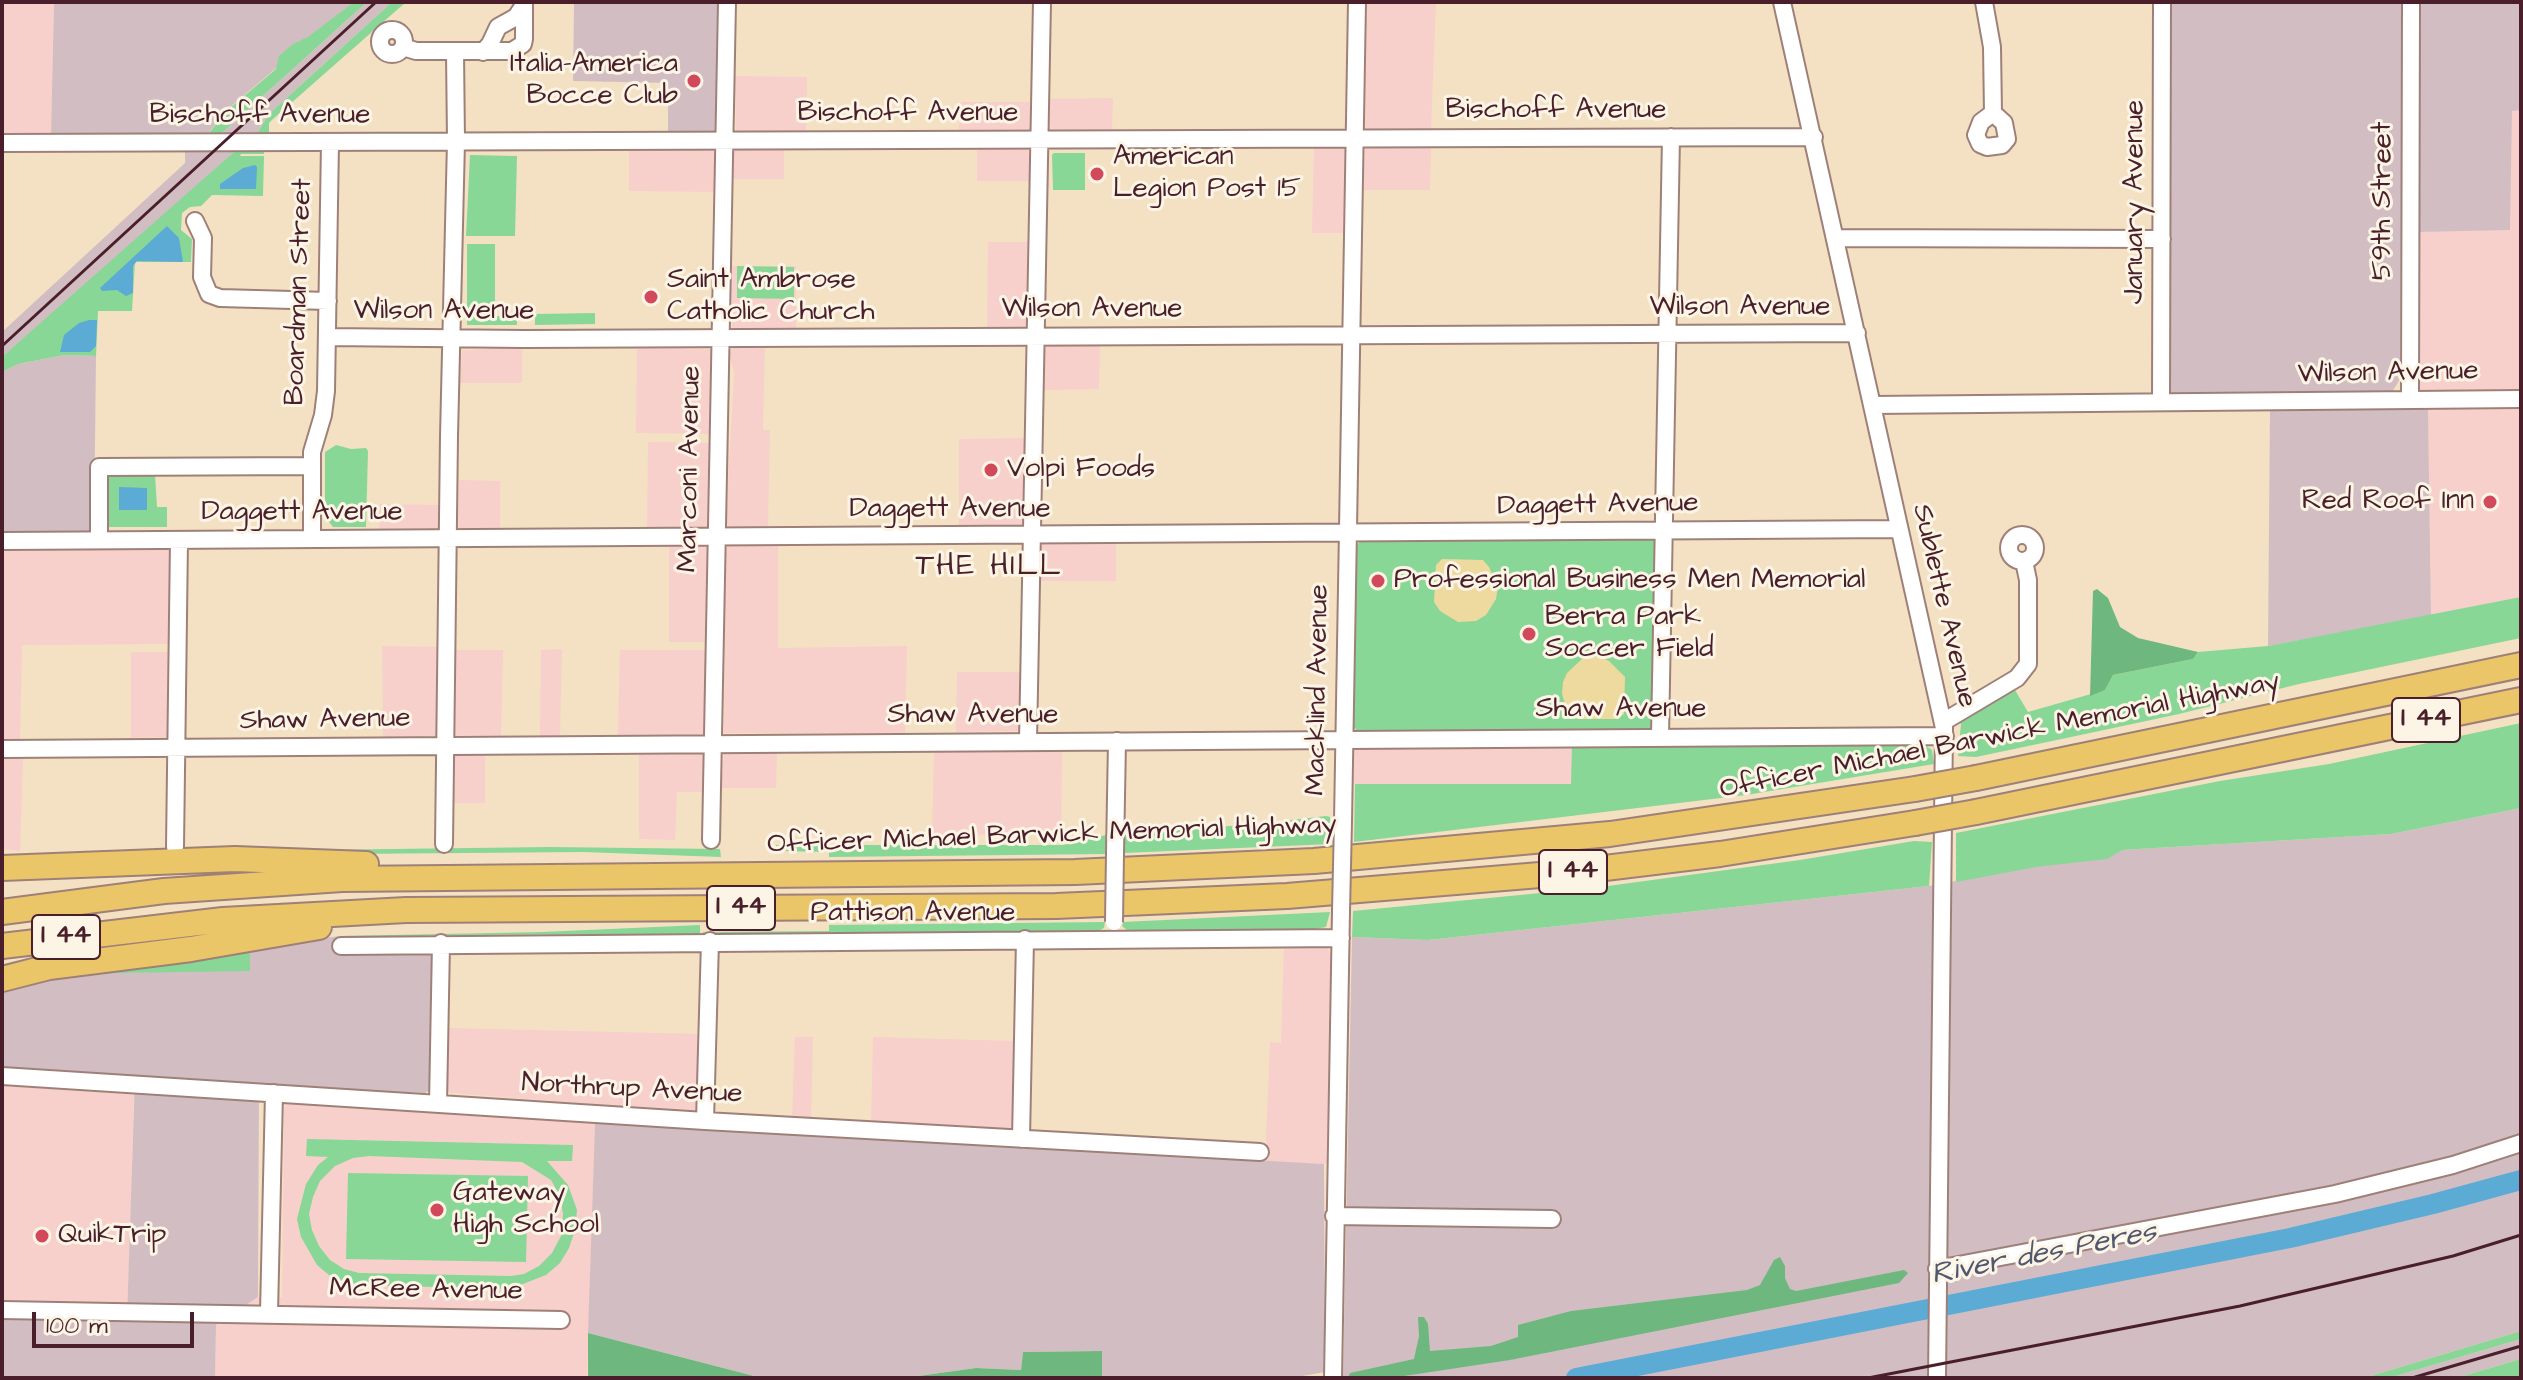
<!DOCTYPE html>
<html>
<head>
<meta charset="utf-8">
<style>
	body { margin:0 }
	#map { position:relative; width:2523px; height:1380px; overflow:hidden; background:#f4e1c4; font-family:"Architects Daughter",sans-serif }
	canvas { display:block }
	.frame { position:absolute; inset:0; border:4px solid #4a1f2b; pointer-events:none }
	.scale { position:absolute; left:32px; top:1312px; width:162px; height:36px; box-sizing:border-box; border:4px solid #4a1f2b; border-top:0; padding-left:10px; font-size:24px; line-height:28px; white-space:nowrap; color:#4a1f2b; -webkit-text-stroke:6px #fcf5e5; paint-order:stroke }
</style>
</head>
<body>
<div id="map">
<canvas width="2523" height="1380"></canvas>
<div class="frame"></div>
<div class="scale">100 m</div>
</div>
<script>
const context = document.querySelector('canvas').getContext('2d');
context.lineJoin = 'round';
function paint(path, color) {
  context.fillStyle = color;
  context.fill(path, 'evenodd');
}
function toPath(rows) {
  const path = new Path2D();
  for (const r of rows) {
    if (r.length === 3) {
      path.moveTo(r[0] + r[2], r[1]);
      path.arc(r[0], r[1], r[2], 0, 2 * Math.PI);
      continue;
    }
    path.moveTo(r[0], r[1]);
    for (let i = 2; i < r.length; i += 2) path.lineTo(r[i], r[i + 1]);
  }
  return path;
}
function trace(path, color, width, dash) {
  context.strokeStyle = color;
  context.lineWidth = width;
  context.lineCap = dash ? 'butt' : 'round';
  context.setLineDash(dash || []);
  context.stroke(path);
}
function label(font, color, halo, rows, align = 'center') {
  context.font = font + ' "Architects Daughter",sans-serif';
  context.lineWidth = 6;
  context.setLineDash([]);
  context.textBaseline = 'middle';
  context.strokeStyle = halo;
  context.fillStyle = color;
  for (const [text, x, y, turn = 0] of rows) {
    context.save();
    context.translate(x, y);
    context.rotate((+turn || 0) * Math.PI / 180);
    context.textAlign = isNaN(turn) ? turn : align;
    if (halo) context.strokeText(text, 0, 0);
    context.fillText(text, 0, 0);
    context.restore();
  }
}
paint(toPath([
	[2,2,54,2,51,134,2,135],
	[1366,2,1436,2,1431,131,1369,131,1365,129],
	[735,76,807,77,806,133,736,131],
	[1113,98,1112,131,1052,132,1048,130,1047,99],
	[960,102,1032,102,1031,128,1029,133,959,133],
	[2512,110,2521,110,2521,391,2426,392,2419,388,2417,382,2417,232],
	[1431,145,1430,190,1363,190,1365,148,1370,146],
	[1314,146,1344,148,1346,155,1343,233,1312,233],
	[784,147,784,179,733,179,734,150],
	[977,147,1029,148,1031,181,977,181],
	[712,149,717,153,717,192,629,191,629,150],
	[988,242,1030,242,1027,329,987,332],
	[731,266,796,266,796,332,737,331,732,328],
	[1100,342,1099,389,1043,390,1045,346,1049,343],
	[765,345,763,430,770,430,768,529,731,529,726,523,734,373,729,353,735,346],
	[522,347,522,383,460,383,462,350],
	[637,347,711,349,712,434,636,433],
	[2521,405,2521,597,2431,616,2428,406],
	[1026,438,1024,525,959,528,959,439],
	[648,442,712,443,710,526,707,528,647,529],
	[459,480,500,481,500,530,458,528],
	[380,504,442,505,441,529,379,531],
	[1043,542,1116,542,1116,581,1038,581,1040,545],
	[778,544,778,648,907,646,905,733,724,733,725,548,733,544],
	[669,545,703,545,707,548,709,642,669,642],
	[168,547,171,549,170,644,22,645,20,739,2,739,2,548],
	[382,646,439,647,436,736,383,737],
	[562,649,560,736,540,736,541,650],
	[455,650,503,650,501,736,454,735],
	[620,650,709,650,705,734,618,735],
	[131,652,170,652,169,733,166,737,131,738],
	[957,672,1022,672,1021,728,1018,731,956,732],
	[1572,744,1572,784,1353,784,1354,747],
	[1062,750,1061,834,932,835,934,751],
	[777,752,776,788,721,788,724,753],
	[639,753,706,754,706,792,677,792,675,840,639,839],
	[456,754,485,754,485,803,452,803,452,759],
	[2,757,23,757,20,851,2,849],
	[1284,944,1322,945,1327,947,1331,954,1329,1163,1324,1164,1265,1162,1270,1042,1281,1043],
	[449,1028,701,1034,699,1107,691,1112,451,1093,447,1091,447,1086],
	[795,1037,813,1037,811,1119,792,1118],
	[873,1037,1015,1041,1014,1128,1010,1132,871,1123],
	[2,1086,134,1094,128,1303,2,1301],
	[291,1104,595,1123,587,1378,215,1378,216,1325,258,1297,282,1297,284,1109,286,1105]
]), '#f7d0cb');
paint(toPath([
	[54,2,354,2,222,114,208,135,51,134],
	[367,2,392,2,269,114,256,135,222,133],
	[574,2,720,2,719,128,716,132,711,135,668,134,668,83,573,81],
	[2169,2,2403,2,2400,379,2392,392,2383,394,2174,394,2169,392],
	[2418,2,2521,2,2521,110,2512,111,2510,230,2417,232],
	[235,151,97,276,2,357,2,332,185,163,185,152],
	[65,355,96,356,94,533,2,533,2,372,18,364],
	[2428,406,2431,616,2268,646,2270,408],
	[2521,808,2521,1331,2364,1378,1343,1378,1352,937,1428,940,1929,886,2122,850,2391,834],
	[341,936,340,952,429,951,433,956,431,1089,425,1093,259,1086,258,1297,216,1325,215,1378,2,1378,2,1316,127,1318,135,1076,2,1068,2,988,58,974,250,970,250,946],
	[595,1123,1324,1164,1325,1372,1291,1378,1102,1378,1101,1351,1023,1352,1021,1370,976,1368,904,1378,754,1376,588,1333],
	[2521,1339,2521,1359,2456,1378,2389,1378]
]), '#d2bec2');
paint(toPath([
	[354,2,367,2,222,133,208,135,224,113,276,69,279,56,293,44,308,37],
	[392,2,406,2,273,119,269,123,269,135,256,135,269,114],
	[264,150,264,154,241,154,240,156,264,156,263,196,212,195,201,206,190,207,182,213,181,230,192,239,191,262,135,262,132,311,98,311,96,356,65,355,18,364,2,372,2,357,235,151],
	[1054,153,1085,153,1085,190,1053,190,1052,155],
	[470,155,517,156,515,236,466,236],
	[467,244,495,244,495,316,517,317,517,325,467,325],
	[737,266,794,267,794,299,737,298],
	[595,313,595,324,535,325,535,314],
	[336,445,351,449,366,448,368,451,366,527,333,527,325,517,325,452],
	[108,474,155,474,157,507,167,507,167,527,104,527,104,478],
	[1651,538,1656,540,1653,727,1650,729,1358,731,1353,727,1356,547,1360,541],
	[2521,597,2521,638,2299,684,2179,714,2090,733,1976,757,1958,756,1961,724,1958,722,2015,690,2028,712,2105,690,2113,675,2193,659,2198,652,2268,646],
	[2521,723,2521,808,2391,834,2122,850,2107,859,2036,867,1956,882,1956,833,2220,781,2329,764],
	[1925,743,1925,745,1932,750,1934,764,1746,795,1354,842,1355,784,1571,784,1572,744],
	[1326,816,1330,817,1331,844,1124,853,1124,835,1265,823],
	[1106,835,1106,854,829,857,829,852,776,851,776,845,1063,845],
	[1914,841,1932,842,1929,886,1428,940,1352,937,1353,911,1593,888,1800,860],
	[550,847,720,849,721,857,583,852,346,854,313,850],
	[1330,912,1326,927,1315,929,1128,931,1122,926,1123,922],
	[1105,922,1104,928,1098,931,703,934,703,932,829,931,829,925],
	[700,925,700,934,445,935,340,939,341,936,542,932],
	[250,946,250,971,58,974],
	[307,1139,573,1145,572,1161,547,1161,568,1185,577,1210,575,1230,569,1248,560,1263,546,1275,510,1289,357,1285,342,1281,329,1275,317,1265,301,1237,297,1219,306,1184,318,1165,328,1157,306,1156],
	[369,1156,522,1162,551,1180,560,1196,563,1214,561,1236,552,1253,539,1266,524,1274,511,1276,359,1273,344,1269,330,1260,319,1246,312,1230,309,1214,313,1197,320,1181,335,1166,353,1158],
	[348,1173,528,1176,526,1262,346,1259],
	[2521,1331,2521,1339,2389,1378,2364,1378],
	[2521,1359,2521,1376,2456,1378]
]), '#88d796');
paint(toPath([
	[2097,589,2108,598,2120,627,2138,638,2198,652,2193,659,2113,675,2105,690,2090,696,2093,591],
	[1780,1257,1785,1266,1785,1278,1790,1289,1796,1291,1904,1270,1908,1273,1899,1283,1510,1360,1391,1378,1348,1378,1350,1373,1414,1359,1419,1336,1418,1317,1424,1317,1428,1324,1430,1351,1491,1346,1518,1337,1518,1325,1571,1311,1747,1290,1760,1285,1774,1260],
	[588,1333,754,1376,802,1378,588,1378],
	[1102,1351,1102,1378,904,1378,976,1368,1021,1370,1023,1352]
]), '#6eb87f');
paint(toPath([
	[1442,559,1483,560,1489,567,1498,587,1496,599,1486,615,1476,621,1458,622,1440,611,1434,602,1435,584,1436,565],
	[1590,657,1600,657,1609,661,1625,677,1624,714,1618,719,1577,719,1565,704,1562,694,1563,682,1567,673,1582,659]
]), '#eeda9e');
paint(toPath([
	[255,165,257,167,256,189,220,189,220,184,243,168],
	[167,226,179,238,183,262,137,261,133,266,133,293,126,296,117,290,102,291,100,288],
	[89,320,97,320,96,346,90,352,60,352,64,335,79,323],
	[119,487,147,488,147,510,119,510]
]), '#5babd5');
trace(toPath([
	[1576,1378,2290,1238,2433,1204,2521,1180]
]), '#5babd5', 20);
const minor = toPath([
	[1782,2,1944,728,1937,1378],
	[1984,2,1992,47,1993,113],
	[392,42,12],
	[403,47,416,51,512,51,523,44,524,39,524,2],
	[483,52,490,44,498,27,516,17,524,5],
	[1993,113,2004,123,2007,139,2002,145,1987,147,1980,144,1976,135,1981,122,1993,113],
	[2,143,1814,137],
	[195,221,203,238,202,277,209,294,220,298,328,301],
	[1836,238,2162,239],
	[328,337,524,339,1857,333],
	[2410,399,2411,2],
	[2161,402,2162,2],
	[1872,405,2521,399],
	[2022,548,13],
	[312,539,312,452,323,415,326,391,330,142],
	[99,540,99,467,312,466],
	[2,541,1899,529],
	[1943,722,2017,678,2028,664,2028,580,2024,561],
	[1660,736,1671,137],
	[1028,741,1042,2],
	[2,749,1945,736],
	[1343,821,1357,2],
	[711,840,727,2],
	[444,844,449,436,456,141,455,52],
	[175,847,179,540],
	[1115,853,1117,741],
	[341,946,1341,938],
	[2,1076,705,1121,1260,1152],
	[438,1104,441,943],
	[705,1121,710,941],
	[1021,1139,1025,939],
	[1334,1216,1552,1219],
	[1937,1269,2335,1194,2453,1165,2521,1143],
	[2,1310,561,1320],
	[269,1313,274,1093],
	[1333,1378,1341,911]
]);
const highway = toPath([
	[1976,778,2521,665],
	[1976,812,2521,700],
	[2,868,235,859,366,864],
	[2,912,164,891,342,879,1075,872,1314,861,1610,834,1915,789],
	[2,946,223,920,406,910,1056,906,1287,896,1564,873,1720,854,1915,823],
	[2,979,49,967,191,949,319,927]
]);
trace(minor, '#9f8078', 20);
trace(highway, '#9f8078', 28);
trace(minor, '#fff', 16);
trace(highway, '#ebc669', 24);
trace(toPath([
	[2,346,376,2],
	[1868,1378,2240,1306,2453,1256,2521,1235],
	[2412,1378,2521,1346]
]), '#4a1f2b', 3);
const minorBridge = toPath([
	[1341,911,1343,821],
	[1114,922,1115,853]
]);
const highwayBridge = toPath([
	[1915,789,1976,778],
	[1915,823,1976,812]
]);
trace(minorBridge, '#9f8078', 20, []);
trace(highwayBridge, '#9f8078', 28, []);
trace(minorBridge, '#fff', 16);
trace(highwayBridge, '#ebc669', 24);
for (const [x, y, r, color] of [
	[694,81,8,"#d1495b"],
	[1097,174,8,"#d1495b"],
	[651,297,8,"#d1495b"],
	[991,470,8,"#d1495b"],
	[2490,502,8,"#d1495b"],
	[1378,581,8,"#d1495b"],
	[1529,634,8,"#d1495b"],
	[437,1210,8,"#d1495b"],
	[42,1236,8,"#d1495b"]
]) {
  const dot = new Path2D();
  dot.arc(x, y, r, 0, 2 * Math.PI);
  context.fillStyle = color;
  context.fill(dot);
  trace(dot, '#fcf5e5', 3);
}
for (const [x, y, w] of [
	[2426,720,68],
	[1573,872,68],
	[741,908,68],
	[66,937,68]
]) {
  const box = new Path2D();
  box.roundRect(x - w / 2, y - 22, w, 44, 6);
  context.fillStyle = '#fcf5e5';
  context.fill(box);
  trace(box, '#4a1f2b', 2);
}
label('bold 26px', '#4a1f2b', null, [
	["I 44",2426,720],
	["I 44",1573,872],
	["I 44",741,908],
	["I 44",66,937]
]);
label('28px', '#4a1f2b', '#fcf5e5', [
	["Italia-America",678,65,"right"],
	["Bocce Club",678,97,"right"],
	["American",1113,158],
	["Legion Post 15",1113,190],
	["Saint Ambrose",667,281],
	["Catholic Church",667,313],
	["Volpi Foods",1007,470],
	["Red Roof Inn",2474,502,"right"],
	["Professional Business Men Memorial",1394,581],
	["Berra Park",1545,618],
	["Soccer Field",1545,650],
	["Gateway",453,1194],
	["High School",453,1226],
	["QuikTrip",58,1236]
], 'left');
label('28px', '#4a1f2b', '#fcf5e5', [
	["Bischoff Avenue",1556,111],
	["Bischoff Avenue",908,114],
	["Bischoff Avenue",260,116],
	["59th Street",2384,201,-90],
	["January Avenue",2136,202,-90],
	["Boardman Street",300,292,-88],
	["Wilson Avenue",1740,308],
	["Wilson Avenue",1092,310],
	["Wilson Avenue",444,312],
	["Wilson Avenue",2388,374,-1],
	["Marconi Avenue",691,469,-89],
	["Daggett Avenue",1598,506,-1],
	["Daggett Avenue",950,510],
	["Daggett Avenue",302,513],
	["Sublette Avenue",1943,606,77],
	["Macklind Avenue",1319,690,-89],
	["Shaw Avenue",1621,710],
	["Shaw Avenue",973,716],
	["Shaw Avenue",325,721,-1],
	["Officer Michael Barwick Memorial Highway",2000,737,-11],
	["Officer Michael Barwick Memorial Highway",1052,836,-2],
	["Pattison Avenue",913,914],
	["Northrup Avenue",632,1090,3],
	["McRee Avenue",426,1291,1]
]);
context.letterSpacing = '2px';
label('30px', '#4a1f2b', '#fcf5e5', [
	["THE HILL",989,568]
]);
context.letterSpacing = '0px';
label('italic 30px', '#51576f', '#fcf5e5', [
	["River des Peres",2044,1255,-11]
]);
</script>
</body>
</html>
